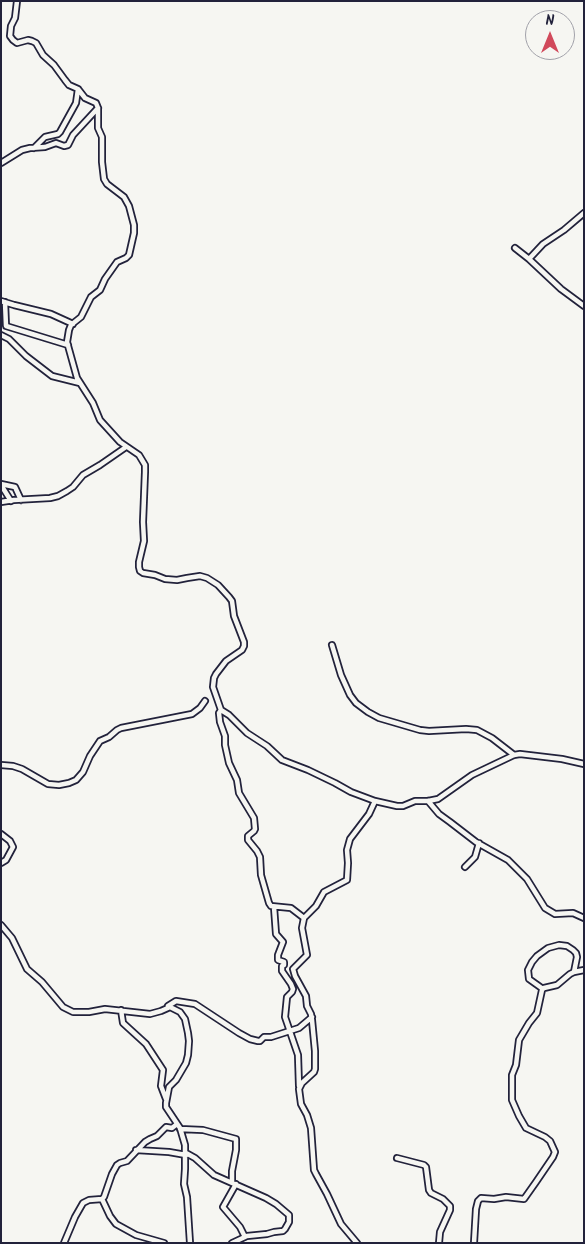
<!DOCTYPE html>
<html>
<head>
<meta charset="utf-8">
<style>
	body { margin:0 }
	#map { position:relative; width:585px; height:1244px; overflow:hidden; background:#f6f6f2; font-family:Kalam,sans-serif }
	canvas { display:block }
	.frame { position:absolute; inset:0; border:2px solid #22223b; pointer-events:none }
	.north { position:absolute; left:525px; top:10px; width:50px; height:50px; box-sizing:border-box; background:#f6f6f2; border:1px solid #a1a1a9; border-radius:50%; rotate:0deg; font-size:14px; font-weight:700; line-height:20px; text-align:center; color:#22223b }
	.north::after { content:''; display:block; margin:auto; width:18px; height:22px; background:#d1495b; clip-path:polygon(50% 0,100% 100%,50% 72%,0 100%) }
</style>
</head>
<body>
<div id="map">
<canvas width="585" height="1244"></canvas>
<div class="frame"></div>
<div class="north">N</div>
</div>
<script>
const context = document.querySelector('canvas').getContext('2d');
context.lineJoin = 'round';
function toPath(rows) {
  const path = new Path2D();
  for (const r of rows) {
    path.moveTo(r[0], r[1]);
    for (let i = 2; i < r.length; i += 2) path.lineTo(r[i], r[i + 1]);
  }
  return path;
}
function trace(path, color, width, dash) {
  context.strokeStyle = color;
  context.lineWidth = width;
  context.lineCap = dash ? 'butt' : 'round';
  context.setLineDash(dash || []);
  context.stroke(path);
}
const street = toPath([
	[17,1,15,18,11,26,10,36,13,40,17,43,28,40,32,41,36,43,43,55,54,65,65,80,69,85,78,89,85,98,96,103,98,108,98,128,102,137,102,162,104,179,107,184,124,197,129,206,134,225,134,233,129,255,126,258,117,262,105,279,100,290,91,297,81,317,71,325,69,330,67,342,77,378,93,403,100,420,120,442,139,455,145,465,145,472,143,522,144,541,139,562,139,567,140,571,143,573,155,575,165,579,177,580,187,578,200,576,207,578,218,585,229,597,232,601,234,616,244,642,244,646,242,650,226,661,216,674,214,678,213,687,221,710,229,715,247,733,267,746,282,760,308,770,335,783,351,792,375,801,397,806,403,806,415,801,428,801,438,799,472,775,514,755,520,754,562,759,584,764],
	[34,148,45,137,58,134,60,132,76,103,78,89],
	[1,163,22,150,30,148,45,147,56,143,64,146,68,145,73,135,98,108],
	[515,248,529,259,561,289,584,306],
	[529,259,543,244,564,230,584,213],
	[1,301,14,305,51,314,73,324],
	[5,302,6,326,68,345],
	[1,335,9,339,26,356,52,376,80,383],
	[1,484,15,487,21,500],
	[1,485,11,501],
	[1,502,14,500,50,498,58,496,67,491,73,487,83,475,100,465,126,447],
	[332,645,341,675,350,695,356,703,368,712,379,718,420,730,429,731,466,729,477,730,492,738,514,755],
	[221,710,219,713,220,722,225,736,225,745,229,763,237,780,239,793,254,818,255,829,254,831,248,836,248,840,257,851,260,857,261,875,269,903,271,906,291,908,304,918],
	[1,765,13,766,22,769,48,784,59,785,69,783,76,780,83,772,90,756,100,741,109,737,117,730,121,728,192,714,200,708,205,701],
	[428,801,439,814,450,822,476,842,508,860,527,879,545,908,555,914,573,913,584,918],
	[1,834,10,841,13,847,6,860,1,863],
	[465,867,475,857,479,843],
	[274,907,276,934,283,942,278,955,278,960,284,962,284,965,282,966,282,971,291,984,293,989,292,992,287,997,285,1017,298,1055,299,1086],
	[1,925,12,938,27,969,42,982,63,1007,73,1012,89,1012,105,1009,150,1014,161,1011,170,1007,180,1012,185,1019,188,1033,189,1041,188,1055,186,1063,176,1080,169,1087,166,1103,166,1107,180,1128,185,1145,185,1169,184,1184,187,1197,190,1243],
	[543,989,529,979,528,970,532,962,537,956,548,948,559,945,567,946,573,950,576,953,577,957,574,972],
	[168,1006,176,1001,195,1004,239,1033,250,1039,258,1041,260,1041,264,1037,271,1037,299,1028,312,1017],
	[121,1010,123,1023,146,1044,163,1070,161,1086,166,1099],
	[180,1129,203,1130,236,1139,236,1150,232,1171,232,1183],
	[136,1150,169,1152,186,1155],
	[186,1153,195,1158,214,1175,266,1198,276,1204,289,1215,289,1222,285,1229,283,1231,274,1232,267,1234,247,1236,232,1243],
	[397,1158,424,1165,426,1167,429,1190,431,1193,443,1199,450,1206,450,1210,440,1232,439,1243],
	[236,1184,223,1207,240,1227,245,1237],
	[102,1199,110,1216,116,1224,136,1235,164,1243],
	[64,1243,75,1217,83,1203,89,1200,102,1199,104,1197,112,1174,117,1165,120,1163,127,1161,145,1142,150,1139,157,1136,166,1127,172,1128,177,1124],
	[357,1243,341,1224,327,1194,316,1174,314,1170,311,1128,307,1115,301,1104,299,1089,302,1083,314,1072,315,1069,315,1051,312,1020,311,1014,307,1006,306,996,295,976,293,969,307,955,302,928,304,918,316,906,324,892,347,880,348,863,347,850,350,839,369,814,375,801],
	[474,1243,476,1209,478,1201,481,1198,494,1199,506,1197,524,1199,536,1182,553,1157,555,1152,550,1141,545,1137,526,1128,519,1116,512,1100,512,1075,516,1065,519,1040,529,1023,537,1013,542,990,544,988,557,985,570,974,574,972,584,970]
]);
trace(street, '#22223b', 8);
trace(street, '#f6f6f2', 4.5);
</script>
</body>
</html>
